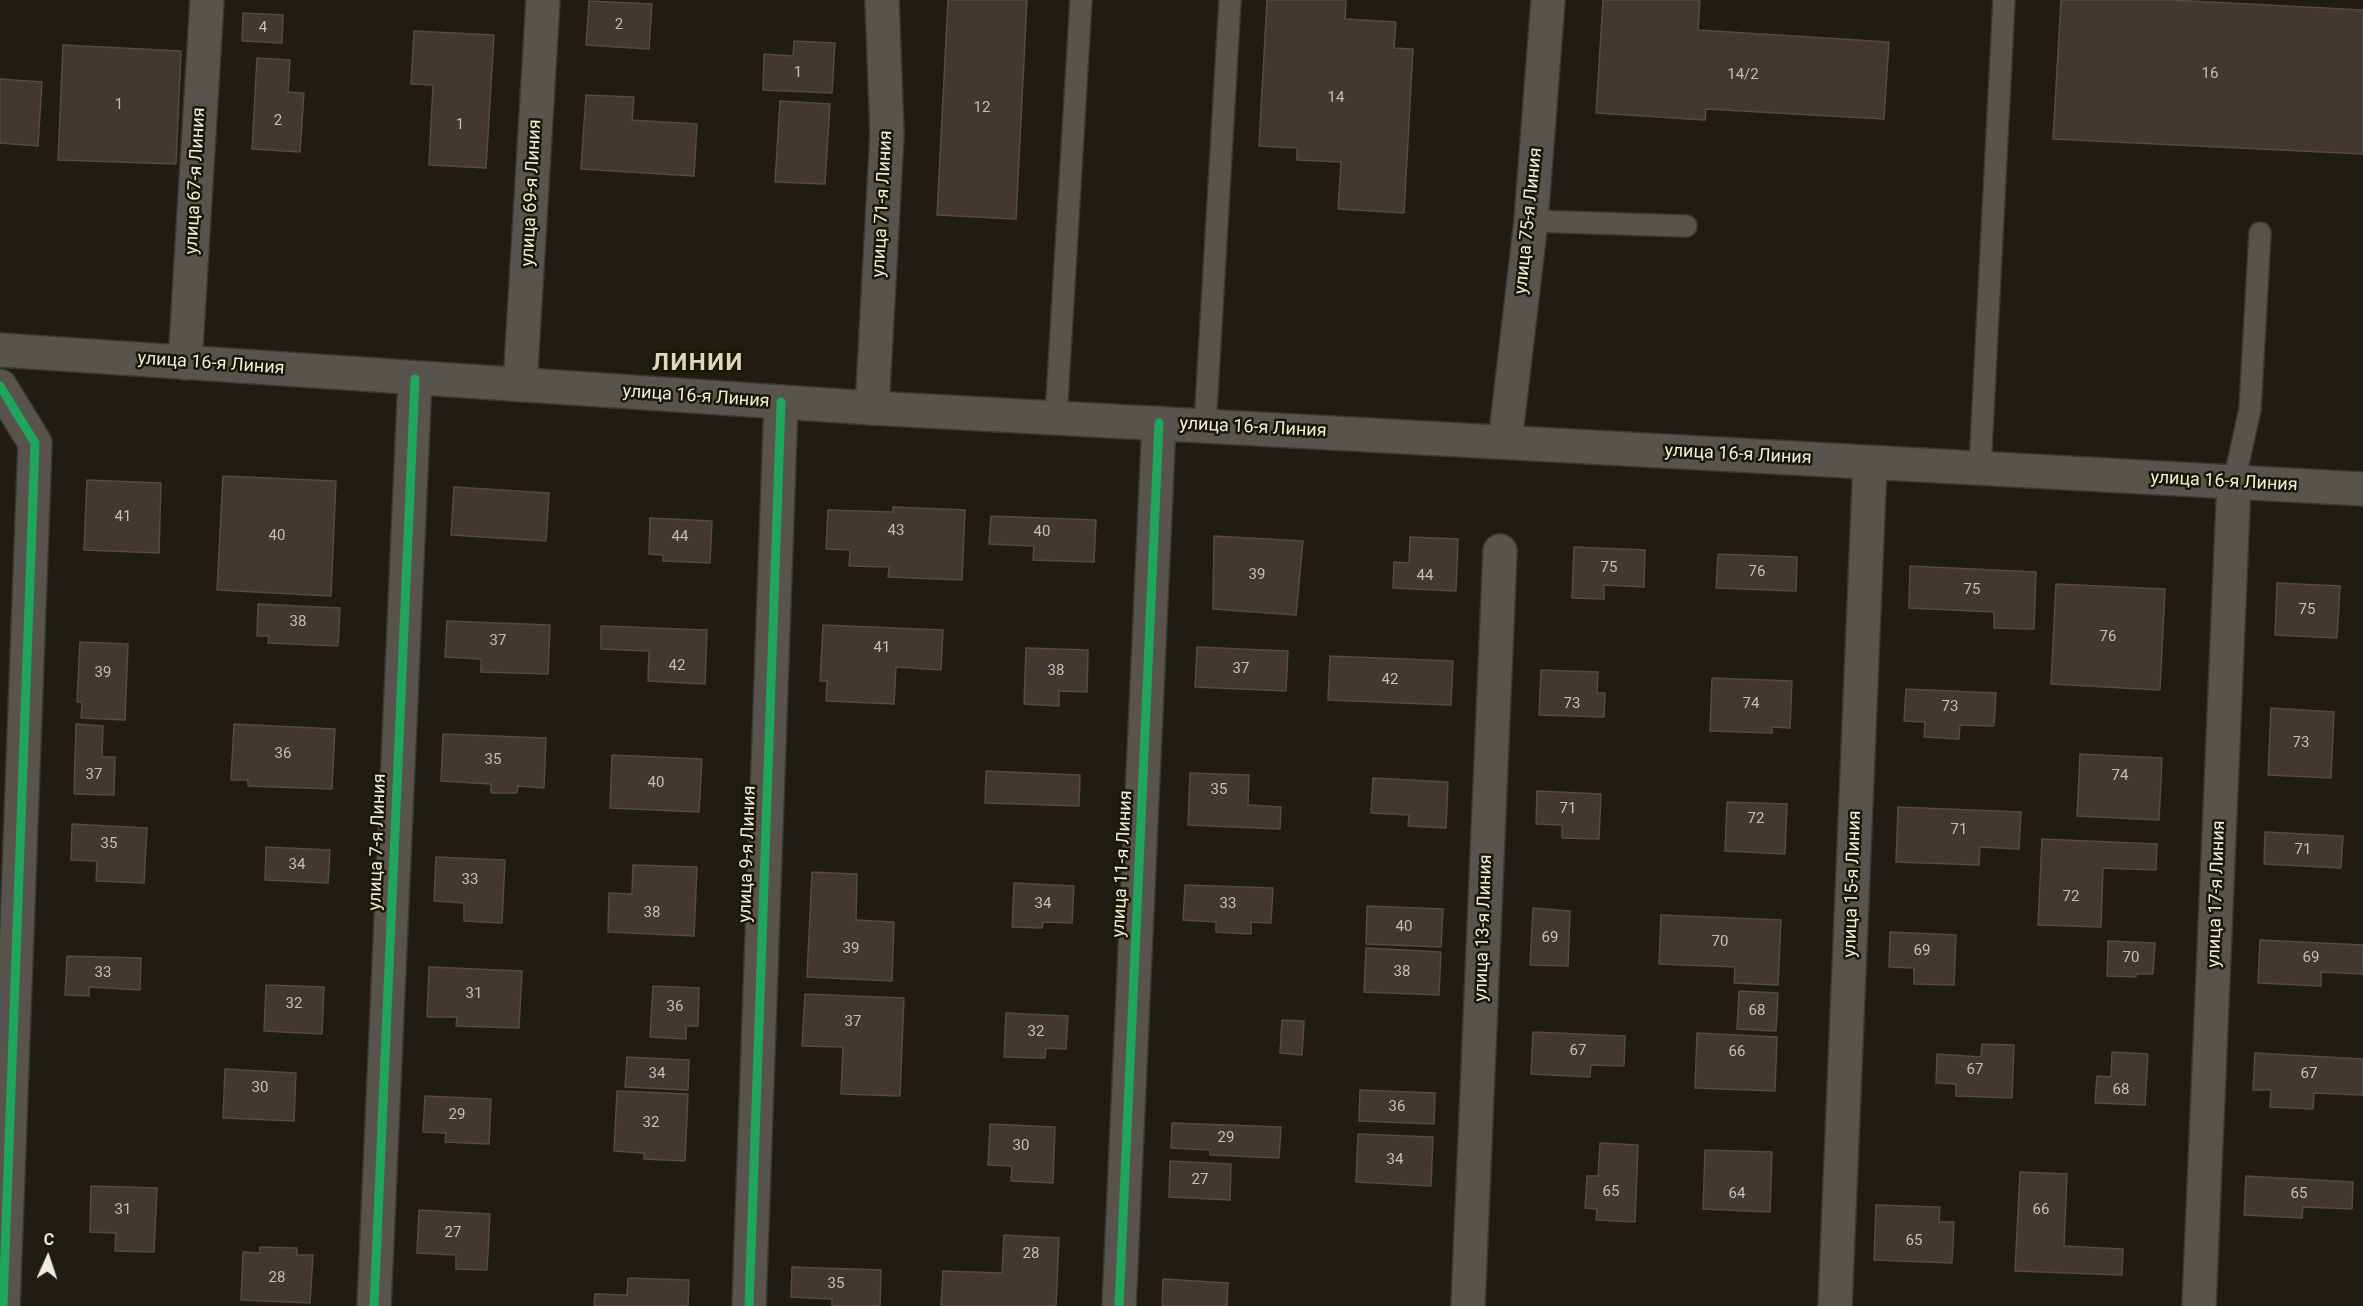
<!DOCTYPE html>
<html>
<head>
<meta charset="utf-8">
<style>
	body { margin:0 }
	#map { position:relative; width:2363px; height:1306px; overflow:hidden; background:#201c12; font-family:Roboto,sans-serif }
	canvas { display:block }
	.north { position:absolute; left:18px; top:1228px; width:60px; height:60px; -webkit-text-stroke:4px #1c1604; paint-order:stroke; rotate:3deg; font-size:16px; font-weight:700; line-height:24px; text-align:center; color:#f0ece0 }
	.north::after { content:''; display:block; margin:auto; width:21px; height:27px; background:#f0ece0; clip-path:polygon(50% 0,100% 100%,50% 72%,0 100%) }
</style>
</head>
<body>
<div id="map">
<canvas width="2363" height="1306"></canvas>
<div class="north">С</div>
</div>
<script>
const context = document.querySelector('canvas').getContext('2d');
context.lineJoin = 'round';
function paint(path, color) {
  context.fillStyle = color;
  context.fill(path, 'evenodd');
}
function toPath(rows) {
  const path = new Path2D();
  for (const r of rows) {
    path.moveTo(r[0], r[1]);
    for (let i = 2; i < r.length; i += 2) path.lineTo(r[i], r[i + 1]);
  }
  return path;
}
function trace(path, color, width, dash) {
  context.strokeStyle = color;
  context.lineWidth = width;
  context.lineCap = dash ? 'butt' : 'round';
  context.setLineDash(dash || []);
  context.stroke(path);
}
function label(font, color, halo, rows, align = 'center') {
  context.font = font + ' Roboto,sans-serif';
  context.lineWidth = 5;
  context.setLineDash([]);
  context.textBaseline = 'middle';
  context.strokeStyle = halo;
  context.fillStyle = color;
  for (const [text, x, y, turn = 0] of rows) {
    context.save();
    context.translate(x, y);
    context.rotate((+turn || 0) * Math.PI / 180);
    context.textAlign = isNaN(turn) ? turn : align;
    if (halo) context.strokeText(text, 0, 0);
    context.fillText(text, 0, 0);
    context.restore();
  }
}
const building = toPath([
	[948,0,1027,0,1016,219,937,215,948,0],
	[1267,0,1346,0,1345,19,1396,22,1394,48,1413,49,1404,213,1338,209,1341,162,1297,160,1297,148,1259,146,1267,0],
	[1603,0,1700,0,1698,30,1889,42,1884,119,1706,109,1705,120,1596,113,1603,0],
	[2061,0,2172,0,2363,10,2363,154,2053,139,2061,0],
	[589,1,652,4,649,49,586,45,589,1],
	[243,13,283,15,282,43,242,41,243,13],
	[414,31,494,35,486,168,429,165,433,85,411,84,414,31],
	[794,41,835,43,832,93,763,90,764,54,793,56,794,41],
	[63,45,181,51,176,164,58,160,63,45],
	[257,58,290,60,288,92,304,93,300,152,252,149,257,58],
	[0,79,42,82,38,146,0,143,0,79],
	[586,95,634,97,632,120,697,124,694,176,581,169,586,95],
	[780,101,830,104,825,184,775,182,780,101],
	[223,476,336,481,331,596,217,590,223,476],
	[87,480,161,483,159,553,84,550,87,480],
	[454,487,549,493,546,541,451,535,454,487],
	[893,507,965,510,962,580,888,577,889,567,849,566,850,550,826,549,828,510,893,512,893,507],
	[991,516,1096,520,1094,562,1033,560,1034,546,989,544,991,516],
	[650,518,712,521,710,563,663,561,663,555,649,554,650,518],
	[1214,536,1303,541,1296,615,1213,609,1214,536],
	[1410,537,1458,539,1456,591,1393,588,1394,562,1409,563,1410,537],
	[1574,547,1645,550,1644,587,1604,585,1604,599,1572,598,1574,547],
	[1718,554,1797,557,1796,591,1716,588,1718,554],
	[1910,566,2036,572,2034,629,1994,628,1994,612,1909,608,1910,566],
	[2277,583,2340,586,2337,638,2275,635,2277,583],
	[2056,584,2165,589,2160,690,2051,684,2056,584],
	[258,604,340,608,338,646,268,643,269,636,257,636,258,604],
	[447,621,550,625,548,674,481,672,481,659,445,657,447,621],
	[823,625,943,630,941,670,896,667,894,704,826,701,827,681,820,681,823,625],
	[601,626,707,630,705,684,648,681,649,651,601,649,601,626],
	[80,642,128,644,125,720,81,718,82,702,77,702,80,642],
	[1197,647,1288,651,1286,691,1195,687,1197,647],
	[1026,648,1088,650,1087,692,1059,691,1059,706,1024,704,1026,648],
	[1330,656,1453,661,1451,705,1328,700,1330,656],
	[1541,670,1598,672,1597,693,1605,693,1604,717,1539,715,1541,670],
	[1712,678,1792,681,1790,728,1772,727,1772,733,1710,731,1712,678],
	[1906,689,1996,693,1994,726,1960,725,1959,739,1924,737,1925,722,1904,721,1906,689],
	[2271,708,2334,712,2331,778,2268,775,2271,708],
	[76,724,103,726,102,757,115,757,114,795,74,794,76,724],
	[234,724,335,729,332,789,248,786,248,780,231,780,234,724],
	[443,734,546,738,544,788,518,786,517,793,491,793,491,784,441,781,443,734],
	[2080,754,2162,758,2159,820,2077,816,2080,754],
	[612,755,702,759,699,812,610,808,612,755],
	[986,771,1080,775,1079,806,985,803,986,771],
	[1190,773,1249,775,1248,805,1281,807,1280,829,1188,825,1190,773],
	[1373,778,1448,782,1446,828,1408,826,1409,815,1371,813,1373,778],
	[1537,791,1601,794,1599,839,1562,838,1562,825,1536,824,1537,791],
	[1727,802,1787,804,1785,854,1725,851,1727,802],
	[1898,807,2021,812,2019,849,1980,847,1979,865,1896,862,1898,807],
	[72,824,147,828,144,883,96,881,97,861,71,860,72,824],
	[2265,832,2343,836,2341,868,2264,864,2265,832],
	[2042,839,2157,844,2156,870,2103,868,2101,927,2038,925,2042,839],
	[266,847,330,850,328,883,265,880,266,847],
	[436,857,505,860,502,923,464,921,464,903,434,901,436,857],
	[633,865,697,867,694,936,608,932,609,893,632,894,633,865],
	[812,872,857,874,856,920,894,922,892,981,807,977,812,872],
	[1014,883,1074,886,1072,923,1043,922,1042,928,1012,927,1014,883],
	[1185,885,1273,888,1271,923,1251,922,1251,934,1216,932,1216,922,1183,920,1185,885],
	[1367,906,1443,909,1441,947,1366,944,1367,906],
	[1533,908,1570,911,1568,966,1530,965,1533,908],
	[1661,915,1781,920,1778,985,1734,983,1735,967,1659,964,1661,915],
	[1890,932,1956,935,1954,985,1914,984,1914,968,1889,967,1890,932],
	[2260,940,2363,945,2363,974,2321,972,2321,986,2258,983,2260,940],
	[2108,941,2155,943,2153,974,2136,974,2136,977,2107,976,2108,941],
	[1366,948,1441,952,1439,995,1364,992,1366,948],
	[67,956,141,958,140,990,89,987,89,996,65,995,67,956],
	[429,967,522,971,519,1028,456,1026,457,1017,427,1017,429,967],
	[266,985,324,987,322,1034,264,1031,266,985],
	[653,986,699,988,698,1026,686,1026,686,1039,650,1037,653,986],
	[1739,991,1778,993,1776,1031,1737,1029,1739,991],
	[805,994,904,998,900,1096,841,1094,843,1047,802,1046,805,994],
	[1006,1013,1068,1016,1066,1049,1046,1048,1045,1058,1004,1057,1006,1013],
	[1282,1020,1304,1021,1302,1055,1280,1053,1282,1020],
	[1533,1032,1625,1036,1624,1066,1591,1065,1590,1077,1531,1074,1533,1032],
	[1697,1033,1777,1037,1775,1091,1695,1088,1697,1033],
	[1982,1044,2014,1045,2012,1098,1956,1096,1956,1084,1936,1083,1937,1054,1981,1057,1982,1044],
	[2112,1052,2148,1054,2145,1105,2095,1103,2097,1076,2111,1077,2112,1052],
	[2255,1053,2363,1059,2363,1095,2314,1093,2313,1109,2270,1107,2271,1090,2253,1090,2255,1053],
	[627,1057,689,1060,688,1090,625,1087,627,1057],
	[225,1069,296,1073,294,1121,223,1118,225,1069],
	[1360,1090,1435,1093,1434,1124,1359,1121,1360,1090],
	[617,1091,688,1094,685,1161,644,1159,644,1153,614,1151,617,1091],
	[425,1096,491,1099,489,1144,445,1142,446,1133,423,1132,425,1096],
	[1172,1123,1281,1127,1279,1158,1210,1155,1210,1150,1171,1148,1172,1123],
	[990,1124,1055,1127,1053,1183,1011,1181,1012,1166,988,1165,990,1124],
	[1358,1134,1433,1137,1431,1186,1356,1182,1358,1134],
	[1600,1143,1638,1145,1635,1222,1596,1220,1597,1209,1585,1208,1587,1176,1598,1176,1600,1143],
	[1705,1150,1772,1152,1770,1212,1703,1209,1705,1150],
	[1170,1161,1231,1164,1230,1200,1169,1197,1170,1161],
	[2020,1172,2067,1174,2064,1246,2123,1249,2122,1275,2015,1271,2020,1172],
	[2246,1176,2353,1182,2352,1209,2303,1207,2302,1218,2244,1215,2246,1176],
	[91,1186,157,1188,154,1252,115,1251,116,1233,90,1232,91,1186],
	[1876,1205,1940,1207,1939,1222,1954,1222,1952,1263,1874,1260,1876,1205],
	[419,1210,490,1214,487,1270,456,1269,456,1255,417,1253,419,1210],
	[1004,1235,1059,1238,1056,1306,941,1306,943,1271,1002,1273,1004,1235],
	[260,1247,297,1248,297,1255,313,1255,310,1303,241,1300,243,1252,260,1253,260,1247],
	[792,1267,881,1270,880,1306,832,1306,832,1299,791,1297,792,1267],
	[628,1278,689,1280,688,1306,594,1306,595,1294,627,1295,628,1278],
	[1163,1279,1228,1283,1227,1306,1162,1306,1163,1279]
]);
paint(building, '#433731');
trace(building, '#524b46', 1.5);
const lane = toPath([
	[1531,221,1686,226],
	[1056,417,1081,0],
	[1205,426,1230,0],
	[1980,468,2004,0],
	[2234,482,2250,409,2260,233]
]);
const street = toPath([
	[185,363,207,0],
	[520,385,543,0],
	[0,386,35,443,3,1306],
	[872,408,887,134,882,0],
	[1505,442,1531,221,1548,0],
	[374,1306,415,379],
	[749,1306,781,402],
	[1119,1306,1159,423],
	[1468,1306,1500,551],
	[1835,1306,1870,463],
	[2199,1306,2234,482]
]);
const secondary = toPath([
	[0,350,872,408,2363,489]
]);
trace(lane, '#3c3831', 24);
trace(street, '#3c3831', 36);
trace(secondary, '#3c3831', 36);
trace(lane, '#58544d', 21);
trace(street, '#58544d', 33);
trace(secondary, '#58544d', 33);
trace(toPath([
	[0,386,35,443,3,1306],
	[374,1306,415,379],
	[749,1306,781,402],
	[1119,1306,1159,423]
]), '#20a55d', 9);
label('15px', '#c5bfb4', null, [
	["2",619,25],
	["4",263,28],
	["1",798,73],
	["16",2210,74],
	["14/2",1743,75],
	["14",1336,98],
	["1",119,105],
	["12",982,108],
	["2",278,121],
	["1",460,125],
	["41",123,517],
	["43",896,531],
	["40",1042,532],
	["40",277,536],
	["44",680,537],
	["75",1609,568],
	["76",1757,572],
	["39",1257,575],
	["44",1425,576],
	["75",1972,590],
	["75",2307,610],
	["38",298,622],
	["76",2108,637],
	["37",498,641],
	["41",882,648],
	["42",677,666],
	["37",1241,669],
	["38",1056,671],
	["39",103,673],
	["42",1390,680],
	["73",1572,704],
	["74",1751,704],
	["73",1950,707],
	["73",2301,743],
	["36",283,754],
	["35",493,760],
	["37",94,775],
	["74",2120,776],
	["40",656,783],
	["35",1219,790],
	["71",1568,809],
	["72",1756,819],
	["71",1959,830],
	["35",109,844],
	["71",2303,850],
	["34",297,865],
	["33",470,880],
	["72",2071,897],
	["34",1043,904],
	["33",1228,904],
	["38",652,913],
	["40",1404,927],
	["69",1550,938],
	["70",1720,942],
	["39",851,949],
	["69",1922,951],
	["70",2131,958],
	["69",2311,958],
	["38",1402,972],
	["33",103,973],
	["31",474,994],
	["32",294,1004],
	["36",675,1007],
	["68",1757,1011],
	["37",853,1022],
	["32",1036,1032],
	["67",1578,1051],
	["66",1737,1052],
	["67",1975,1070],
	["34",657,1074],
	["67",2309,1074],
	["30",260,1088],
	["68",2121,1090],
	["36",1397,1107],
	["29",457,1115],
	["32",651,1123],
	["29",1226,1138],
	["30",1021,1146],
	["34",1395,1160],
	["27",1200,1180],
	["65",1611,1192],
	["64",1737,1194],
	["65",2299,1194],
	["31",123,1210],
	["66",2041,1210],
	["27",453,1233],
	["65",1914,1241],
	["28",1031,1254],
	["28",277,1278],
	["35",836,1284]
]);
label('18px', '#f0ece0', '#1c1604', [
	["улица 67-я Линия",196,181,-87],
	["улица 69-я Линия",532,193,-87],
	["улица 71-я Линия",883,204,-87],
	["улица 75-я Линия",1529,221,-84],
	["улица 16-я Линия",211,364,4],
	["улица 16-я Линия",696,397,4],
	["улица 16-я Линия",1253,428,3],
	["улица 16-я Линия",1738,455,3],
	["улица 16-я Линия",2224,482,3],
	["улица 7-я Линия",378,842,-88],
	["улица 9-я Линия",748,854,-88],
	["улица 11-я Линия",1123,864,-87],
	["улица 15-я Линия",1853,884,-88],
	["улица 17-я Линия",2217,894,-88],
	["улица 13-я Линия",1484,928,-88]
]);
context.letterSpacing = '1.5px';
label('bold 24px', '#dfd6bf', '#1c1604', [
	["ЛИНИИ",698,364]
]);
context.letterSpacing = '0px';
</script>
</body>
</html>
